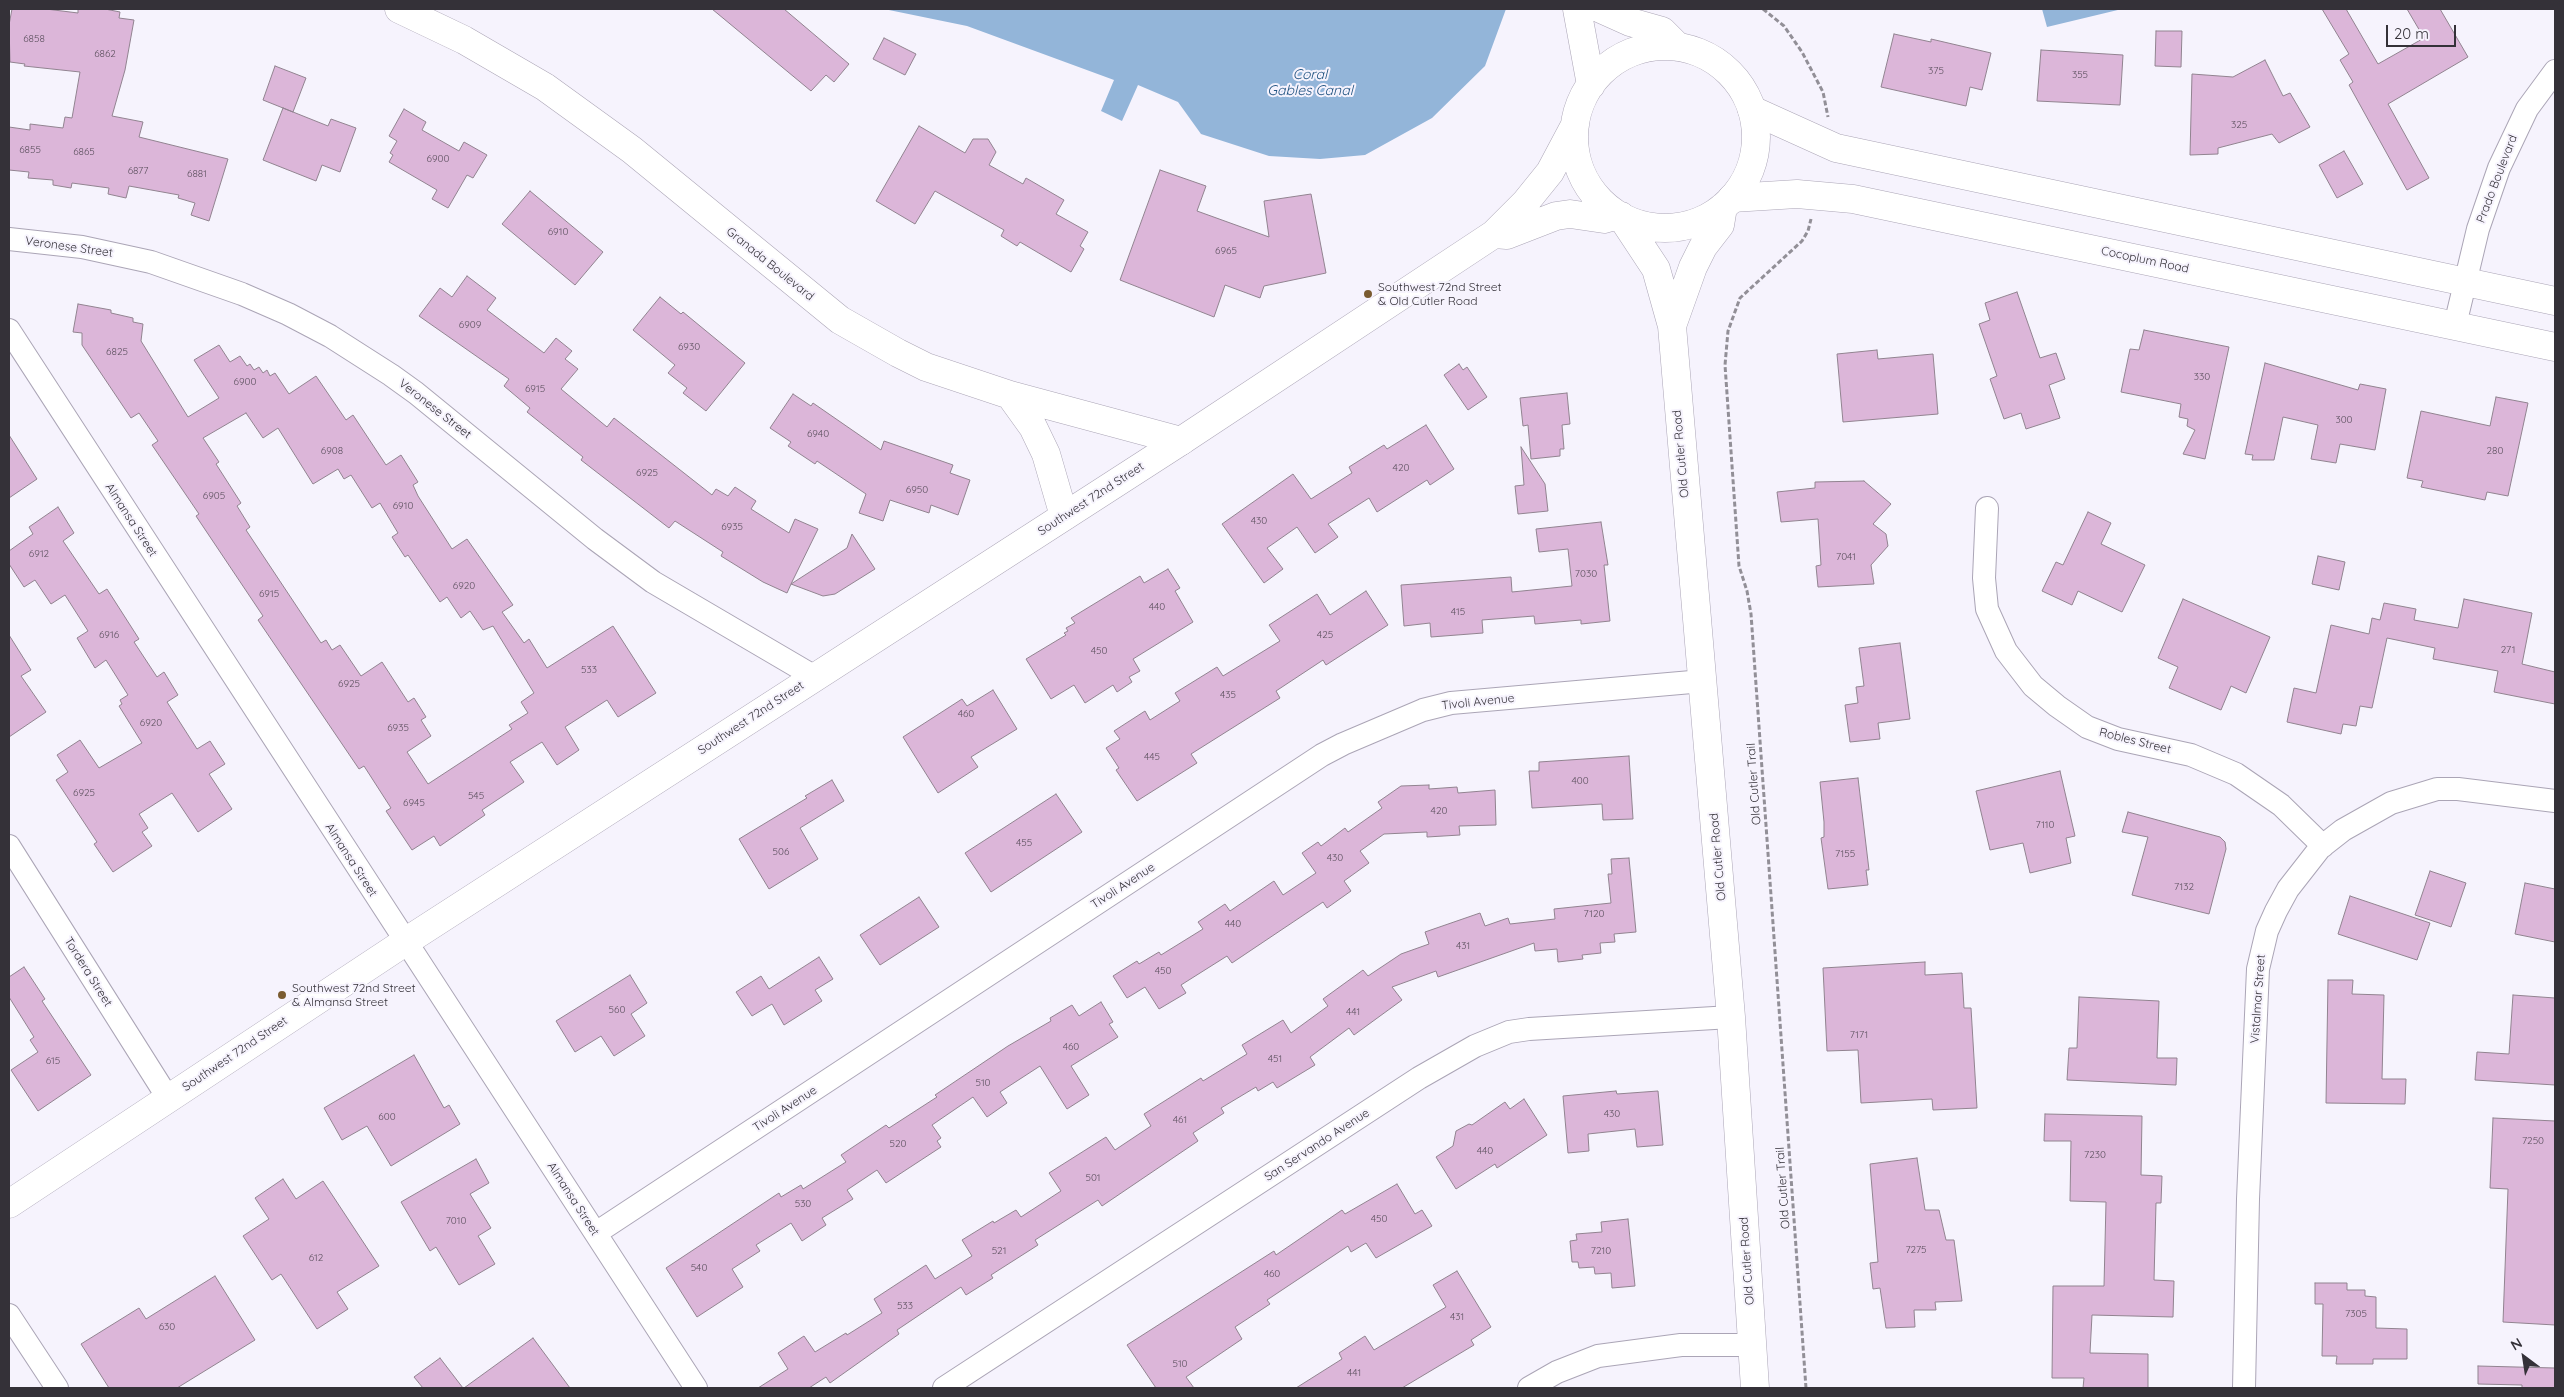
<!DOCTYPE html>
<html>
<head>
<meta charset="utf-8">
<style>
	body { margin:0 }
	#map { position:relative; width:2564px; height:1397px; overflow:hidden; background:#f6f3fd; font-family:Quicksand,sans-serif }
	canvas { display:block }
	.frame { position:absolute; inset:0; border:10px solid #343138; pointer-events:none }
	.north { position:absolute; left:2499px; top:1332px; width:50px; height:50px; -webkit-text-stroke:4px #f6f3fd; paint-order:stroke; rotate:329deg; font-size:14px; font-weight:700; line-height:20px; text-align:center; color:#343138 }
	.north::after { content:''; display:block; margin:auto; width:18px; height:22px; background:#343138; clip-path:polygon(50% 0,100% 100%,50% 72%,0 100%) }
	.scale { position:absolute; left:2386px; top:25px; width:70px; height:22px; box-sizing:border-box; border:2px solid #343138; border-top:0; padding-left:6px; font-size:15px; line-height:18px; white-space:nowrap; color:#343138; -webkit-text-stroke:4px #f6f3fd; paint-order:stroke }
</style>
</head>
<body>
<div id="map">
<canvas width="2564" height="1397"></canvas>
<div class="frame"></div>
<div class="north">N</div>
<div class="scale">20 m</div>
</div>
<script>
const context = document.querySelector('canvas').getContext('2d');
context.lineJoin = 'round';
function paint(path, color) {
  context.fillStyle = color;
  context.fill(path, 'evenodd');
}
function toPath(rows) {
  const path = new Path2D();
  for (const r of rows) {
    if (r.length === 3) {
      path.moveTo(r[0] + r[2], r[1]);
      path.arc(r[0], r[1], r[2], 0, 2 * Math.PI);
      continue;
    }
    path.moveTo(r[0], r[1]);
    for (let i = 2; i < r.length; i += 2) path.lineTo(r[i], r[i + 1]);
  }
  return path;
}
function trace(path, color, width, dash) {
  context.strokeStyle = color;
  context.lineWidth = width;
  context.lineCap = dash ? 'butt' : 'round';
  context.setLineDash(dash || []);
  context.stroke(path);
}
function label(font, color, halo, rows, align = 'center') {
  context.font = font + ' Quicksand,sans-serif';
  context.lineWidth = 4;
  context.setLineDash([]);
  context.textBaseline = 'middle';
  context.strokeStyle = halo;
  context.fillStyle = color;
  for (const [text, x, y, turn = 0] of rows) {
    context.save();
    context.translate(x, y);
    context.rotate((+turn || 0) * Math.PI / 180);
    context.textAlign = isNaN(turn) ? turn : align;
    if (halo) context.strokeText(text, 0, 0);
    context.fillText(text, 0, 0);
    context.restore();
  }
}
paint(toPath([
	[884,9,1506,9,1485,66,1432,118,1365,155,1320,159,1269,156,1201,134,1178,102,1138,85,1122,121,1101,111,1114,80,967,26],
	[2042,9,2122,9,2047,27]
]), '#93b5d9');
const building = toPath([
	[12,9,46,9,78,13,78,9,105,9,120,12,119,18,134,20,125,70,112,116,143,122,139,137,228,159,209,221,191,215,195,203,178,198,179,195,129,186,126,198,108,194,109,188,72,183,71,188,53,185,53,180,28,178,29,172,9,170,9,127,30,130,30,124,63,128,65,117,72,118,80,72,24,66,25,64,10,62,9,25,12,9],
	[712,9,784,9,849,64,834,82,826,75,811,91,712,9],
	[2322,9,2346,9,2378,64,2424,38,2407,9,2440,9,2468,57,2388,104,2429,178,2407,190,2349,85,2353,82,2340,60,2349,54,2322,9],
	[2156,31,2182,31,2181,67,2155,66,2156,31],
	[1894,34,1931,42,1931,39,1991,53,1982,90,1970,87,1966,106,1881,87,1894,34],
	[884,38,916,54,905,75,873,59,884,38],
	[2041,50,2123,55,2120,105,2037,101,2041,50],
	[2265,60,2283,96,2290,93,2310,127,2279,143,2272,134,2218,148,2218,154,2190,155,2192,74,2233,77,2265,60],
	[275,66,306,78,293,112,263,100,275,66],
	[283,108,328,126,331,119,356,128,340,172,322,165,316,181,263,160,283,108],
	[404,109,426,122,422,130,459,151,464,142,487,155,473,178,467,175,448,208,432,199,437,190,389,162,393,155,390,153,397,141,389,136,404,109],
	[919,126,965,153,973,139,988,139,996,152,989,165,1023,184,1026,178,1064,200,1056,214,1088,232,1080,246,1084,249,1071,272,1020,242,1017,246,1001,236,1004,230,935,191,915,224,876,201,919,126],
	[2344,151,2363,184,2337,198,2319,165,2344,151],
	[1160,170,1206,186,1197,211,1269,237,1264,201,1311,194,1326,273,1264,286,1260,298,1225,285,1214,317,1120,280,1160,170],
	[530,191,603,252,575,285,502,224,530,191],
	[467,276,496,298,487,310,544,353,556,338,572,351,565,359,578,369,561,389,607,427,614,418,712,495,716,489,728,496,735,487,756,501,751,509,789,533,795,519,818,529,791,584,847,548,852,534,875,569,835,594,823,596,791,584,787,593,763,582,721,556,723,552,675,521,669,528,581,460,583,457,527,412,530,408,504,386,509,379,419,316,440,288,452,297,467,276],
	[2017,292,2040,358,2056,353,2065,379,2049,385,2060,418,2026,429,2021,413,2004,419,1990,379,1997,376,1979,324,1990,320,1985,303,2017,292],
	[660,297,681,314,683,312,745,363,706,411,683,393,687,388,668,373,675,365,633,330,660,297],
	[78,304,111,310,111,313,133,318,133,322,143,324,141,341,188,417,219,398,194,360,219,345,230,362,240,356,247,366,250,364,254,370,259,367,263,373,267,370,270,376,275,373,289,394,316,376,346,420,353,415,386,465,401,455,418,482,413,485,418,496,452,549,467,539,513,605,502,612,524,643,529,639,547,668,613,626,656,693,618,717,607,700,565,727,579,750,557,765,542,742,510,762,524,782,482,810,485,815,440,846,434,836,412,850,386,811,391,808,364,766,359,769,258,620,263,616,196,516,199,514,152,445,158,441,139,413,131,418,82,345,82,333,73,332,78,304],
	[246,413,263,438,278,428,313,484,338,469,344,479,351,475,372,508,380,503,398,533,392,537,405,557,408,555,440,602,447,597,461,618,470,611,483,630,493,626,534,693,521,702,528,713,509,725,512,729,428,784,407,752,431,736,421,720,426,717,414,698,408,702,382,662,361,676,340,645,332,650,326,640,321,643,246,530,250,527,237,506,241,503,216,464,219,462,203,438,246,413],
	[2144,330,2229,347,2205,459,2183,454,2195,430,2187,426,2188,419,2179,417,2181,404,2121,392,2130,349,2139,350,2144,330],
	[1877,350,1878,359,1933,354,1938,414,1843,422,1837,354,1877,350],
	[2265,363,2358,390,2360,384,2386,389,2375,450,2340,444,2336,463,2311,459,2318,425,2283,417,2274,460,2252,460,2253,455,2245,454,2265,363],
	[1459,364,1463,370,1467,367,1487,397,1468,410,1444,375,1459,364],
	[1567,393,1570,424,1562,425,1564,449,1560,449,1560,456,1531,459,1528,425,1523,426,1520,398,1567,393],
	[793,394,811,406,813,403,881,450,884,441,953,465,950,473,970,480,958,515,931,505,929,513,890,500,883,521,859,513,866,494,817,461,815,464,788,446,791,442,770,428,793,394],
	[2496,397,2528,403,2508,496,2487,492,2485,500,2421,487,2423,481,2407,478,2421,411,2490,426,2496,397],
	[1426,425,1454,469,1430,485,1427,480,1377,512,1369,498,1328,524,1338,537,1315,553,1297,527,1267,548,1283,569,1264,583,1222,524,1293,474,1311,499,1352,473,1349,467,1384,445,1387,449,1426,425],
	[9,435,37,479,9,498,9,435],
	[1521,447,1545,484,1548,511,1518,514,1515,486,1524,485,1521,447],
	[1864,481,1891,504,1873,524,1886,534,1888,546,1871,565,1874,584,1818,587,1816,566,1821,565,1818,519,1781,522,1777,492,1815,488,1815,482,1864,481],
	[58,507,74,533,63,541,99,594,107,589,139,639,134,642,157,677,164,672,178,695,167,702,197,749,210,741,225,764,209,774,232,809,198,832,172,793,139,814,148,828,142,832,152,846,113,872,94,844,97,842,56,780,68,772,57,755,80,740,99,768,142,743,119,706,122,704,120,700,128,695,106,660,95,668,77,638,88,631,65,595,51,604,35,580,24,587,9,564,9,551,33,534,29,527,58,507],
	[2088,512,2111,523,2101,544,2145,565,2122,612,2078,591,2072,605,2042,591,2056,562,2063,565,2088,512],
	[1601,522,1608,565,1604,565,1610,621,1581,624,1581,620,1535,624,1534,616,1482,620,1483,633,1431,637,1430,623,1404,626,1401,585,1511,577,1512,592,1572,586,1568,549,1539,552,1536,529,1601,522],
	[2318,556,2345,562,2339,590,2312,584,2318,556],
	[1168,569,1180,588,1175,591,1193,622,1133,659,1140,671,1129,677,1132,682,1117,692,1113,685,1085,703,1074,685,1051,699,1026,659,1066,635,1064,633,1068,631,1066,628,1075,623,1071,618,1140,576,1144,583,1168,569],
	[1366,591,1388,625,1326,665,1323,660,1276,691,1280,698,1191,754,1197,763,1137,801,1116,770,1119,768,1106,748,1120,739,1114,731,1145,711,1150,720,1180,701,1175,693,1217,667,1223,676,1280,641,1269,625,1317,594,1330,615,1366,591],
	[2183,599,2270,637,2246,693,2231,686,2221,710,2169,688,2178,667,2158,658,2183,599],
	[2464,599,2532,613,2522,664,2555,672,2555,704,2494,692,2498,671,2433,659,2435,648,2387,638,2372,708,2360,706,2356,726,2343,724,2341,734,2287,722,2294,688,2316,693,2331,625,2369,634,2372,618,2380,620,2384,603,2416,609,2414,620,2458,628,2464,599],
	[9,635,31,670,21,676,46,712,9,737,9,635],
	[1900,643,1910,719,1878,723,1880,739,1850,742,1845,705,1858,703,1856,687,1864,686,1859,648,1900,643],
	[993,690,1017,729,971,757,978,767,938,793,903,737,962,699,967,706,993,690],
	[1629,756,1633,819,1603,820,1602,804,1532,808,1529,771,1539,771,1539,762,1629,756],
	[2060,771,2075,836,2066,838,2071,863,2030,873,2023,843,1990,850,1976,791,2060,771],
	[1858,778,1869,870,1866,870,1868,885,1828,889,1821,838,1824,837,1824,822,1820,782,1858,778],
	[832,780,844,801,800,828,818,859,769,889,739,839,807,798,805,796,832,780],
	[1429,785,1429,789,1457,787,1458,793,1495,790,1496,825,1459,826,1460,835,1427,837,1427,832,1384,834,1360,851,1369,863,1344,881,1351,891,1327,908,1323,902,1232,963,1227,956,1181,985,1186,993,1159,1009,1145,987,1127,998,1113,976,1137,961,1139,964,1159,952,1161,955,1203,929,1198,922,1225,904,1230,911,1274,881,1283,895,1316,873,1302,853,1318,842,1321,846,1345,828,1348,832,1382,808,1378,802,1401,786,1429,785],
	[1056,794,1082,832,991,892,965,853,1056,794],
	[2128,812,2220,837,2225,842,2226,849,2209,914,2132,895,2148,837,2122,832,2128,812],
	[1629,858,1636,932,1614,934,1615,942,1600,943,1601,953,1582,955,1583,959,1558,962,1557,949,1535,951,1534,943,1438,977,1436,971,1392,987,1402,1000,1354,1035,1349,1028,1310,1057,1315,1065,1277,1088,1273,1082,1258,1091,1256,1087,1221,1108,1224,1113,1193,1133,1198,1141,1102,1206,1098,1200,1035,1240,1038,1245,991,1275,993,1278,966,1295,961,1287,897,1330,899,1334,830,1383,826,1377,809,1388,758,1388,788,1369,778,1353,804,1336,815,1352,846,1333,847,1335,882,1313,874,1299,926,1265,935,1279,972,1256,962,1240,993,1221,994,1223,1016,1210,1021,1217,1061,1191,1049,1173,1106,1137,1115,1150,1151,1126,1144,1114,1201,1078,1203,1081,1247,1054,1242,1045,1283,1020,1291,1033,1328,1006,1323,999,1363,970,1368,976,1401,954,1429,944,1425,932,1480,913,1485,926,1508,918,1510,924,1555,919,1554,909,1611,903,1608,874,1612,874,1611,859,1629,858],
	[2430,871,2466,883,2451,927,2415,915,2430,871],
	[2525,883,2555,889,2555,942,2515,934,2525,883],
	[2350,896,2430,923,2417,960,2338,934,2350,896],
	[919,897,939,927,880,965,860,935,919,897],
	[819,957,833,979,815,990,822,1001,784,1025,772,1004,752,1016,736,992,761,976,769,989,819,957],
	[1925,962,1925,975,1962,973,1964,1008,1971,1008,1977,1108,1933,1110,1932,1099,1861,1103,1858,1050,1827,1051,1823,968,1925,962],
	[24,967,45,999,42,1001,91,1075,38,1111,11,1070,38,1052,30,1040,34,1037,9,997,9,977,24,967],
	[630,975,647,1003,631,1014,645,1036,614,1056,601,1036,575,1052,556,1021,630,975],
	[2328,980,2353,980,2352,994,2384,995,2382,1079,2406,1079,2405,1104,2326,1103,2328,980],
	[2513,995,2555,998,2555,1085,2475,1080,2477,1052,2509,1054,2513,995],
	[2079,997,2159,1001,2157,1058,2177,1058,2176,1085,2067,1080,2069,1048,2077,1048,2079,997],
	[1101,1002,1113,1022,1109,1024,1118,1037,1071,1066,1089,1095,1067,1109,1040,1066,1000,1092,1007,1103,987,1117,973,1097,932,1125,941,1138,937,1141,941,1147,886,1183,877,1170,847,1190,853,1199,822,1218,826,1225,802,1241,791,1223,756,1245,760,1251,732,1269,743,1287,697,1317,666,1268,779,1193,781,1197,801,1185,803,1189,846,1162,841,1155,886,1125,889,1128,937,1097,935,1095,1008,1046,1051,1021,1050,1018,1072,1005,1079,1016,1101,1002],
	[414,1055,444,1108,449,1105,460,1124,391,1166,367,1126,342,1140,324,1108,414,1055],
	[1616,1091,1617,1094,1658,1091,1663,1145,1637,1147,1635,1129,1588,1134,1589,1151,1568,1153,1563,1096,1616,1091],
	[1524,1099,1547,1135,1497,1168,1495,1164,1456,1189,1436,1157,1453,1146,1456,1131,1469,1124,1472,1125,1505,1102,1510,1109,1524,1099],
	[2045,1114,2142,1116,2141,1175,2162,1176,2161,1203,2156,1203,2154,1280,2174,1281,2173,1317,2092,1315,2090,1353,2148,1354,2148,1388,2083,1388,2084,1378,2052,1378,2053,1286,2104,1286,2106,1202,2070,1201,2071,1141,2044,1141,2045,1114],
	[2493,1118,2555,1121,2555,1325,2503,1322,2508,1189,2490,1188,2493,1118],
	[1917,1158,1925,1210,1939,1210,1946,1240,1954,1240,1962,1301,1935,1302,1936,1310,1914,1310,1915,1327,1886,1328,1880,1288,1873,1289,1870,1263,1878,1262,1870,1164,1917,1158],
	[476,1159,489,1183,470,1194,491,1228,478,1236,495,1264,459,1285,436,1247,430,1251,401,1202,476,1159],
	[283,1179,296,1199,323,1181,379,1266,337,1292,348,1309,317,1329,281,1274,272,1280,243,1236,269,1219,255,1198,283,1179],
	[1397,1184,1415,1214,1422,1210,1432,1226,1376,1258,1366,1243,1351,1252,1348,1246,1267,1300,1270,1304,1235,1327,1242,1339,1186,1377,1194,1388,1156,1388,1127,1345,1274,1251,1276,1255,1342,1210,1345,1214,1397,1184],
	[1628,1219,1635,1286,1612,1288,1611,1273,1595,1274,1594,1267,1579,1268,1578,1262,1572,1262,1570,1241,1577,1240,1576,1234,1602,1232,1601,1222,1628,1219],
	[1457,1271,1491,1327,1471,1340,1474,1345,1402,1388,1296,1388,1342,1359,1339,1353,1365,1336,1374,1350,1446,1307,1433,1285,1457,1271],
	[215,1276,255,1340,177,1388,109,1388,81,1344,139,1308,146,1319,215,1276],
	[2315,1283,2347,1283,2347,1290,2365,1290,2365,1296,2376,1297,2376,1328,2407,1329,2407,1359,2373,1359,2373,1364,2336,1364,2337,1356,2322,1356,2323,1304,2315,1304,2315,1283],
	[533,1338,570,1388,464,1388,533,1338],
	[440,1358,463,1388,423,1388,414,1377,440,1358],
	[2478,1366,2555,1368,2555,1388,2522,1388,2522,1385,2478,1384,2478,1366]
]);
paint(building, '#dcb6d9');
trace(building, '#918390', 1);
const minor = toPath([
	[9,239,82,247,151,262,242,294,288,314,330,336,391,375,416,393,595,539,653,582,815,677],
	[2455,325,2478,229,2499,168,2527,109,2555,71],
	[9,330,696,1388],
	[1987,508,1984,578,1987,609,2006,651,2033,686,2057,706,2087,727,2118,739,2191,755,2236,774,2281,805,2323,846],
	[9,846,168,1098],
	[596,1233,1322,755,1343,744,1423,710,1451,703,1703,681],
	[9,1315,57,1388],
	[944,1388,1419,1078,1475,1046,1509,1032,1529,1029,1731,1017],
	[1529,1388,1557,1372,1598,1356,1681,1345,1753,1345],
	[2244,1388,2248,1199,2258,969,2267,931,2276,911,2288,889,2320,848,2343,830,2391,803,2437,789,2458,789,2555,801]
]);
const tertiary = toPath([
	[399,9,464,40,545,87,632,150,840,320,898,353,926,367,1010,395,1181,441],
	[1752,110,1836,148,2555,301],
	[1732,198,1797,194,1853,199,2555,347],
	[1010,395,1033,427,1046,454,1064,516]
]);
const secondary = toPath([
	[1577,9,1591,85],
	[1601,9,1630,22,1662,31,1678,47],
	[1665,137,91],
	[1621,216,1656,269,1672,326,1731,1017,1755,1388],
	[1494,234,1507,235,1556,216,1570,214,1604,219,1618,215],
	[1672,326,1693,267,1703,247,1720,225,1723,207],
	[9,1204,405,942,1181,441,1494,234,1525,203,1550,172,1575,125]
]);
trace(minor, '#aba5b6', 24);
trace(tertiary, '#aba5b6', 29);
trace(secondary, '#aba5b6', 29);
trace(toPath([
	[1763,9,1784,26,1802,52,1823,92,1828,117],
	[1806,1388,1751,614,1747,591,1739,566,1725,365,1728,331,1740,298,1802,241,1808,231,1811,219]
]), '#928f97', 3, [5, 2.5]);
trace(minor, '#fff', 22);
trace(tertiary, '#fff', 28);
trace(secondary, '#fff', 28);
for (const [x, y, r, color] of [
	[1368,294,5,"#7a5b30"],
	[282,995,5,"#7a5b30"]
]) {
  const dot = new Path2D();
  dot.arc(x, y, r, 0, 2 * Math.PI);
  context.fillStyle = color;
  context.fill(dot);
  trace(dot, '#f6f3fd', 2);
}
label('10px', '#5e5260', null, [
	["6858",34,39],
	["6862",105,54],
	["375",1936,71],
	["355",2080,75],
	["325",2239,125],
	["6855",30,150],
	["6865",84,152],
	["6900",438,159],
	["6877",138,171],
	["6881",197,174],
	["6910",558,232],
	["6965",1226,251],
	["6909",470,325],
	["6930",689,347],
	["6825",117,352],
	["330",2202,377],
	["6900",245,382],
	["6915",535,389],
	["300",2344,420],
	["6940",818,434],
	["6908",332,451],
	["280",2495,451],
	["420",1401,468],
	["6925",647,473],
	["6950",917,490],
	["6905",214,496],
	["6910",403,506],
	["430",1259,521],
	["6935",732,527],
	["6912",39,554],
	["7041",1846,557],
	["7030",1586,574],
	["6920",464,586],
	["6915",269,594],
	["440",1157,607],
	["415",1458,612],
	["6916",109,635],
	["425",1325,635],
	["271",2508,650],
	["450",1099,651],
	["533",589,670],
	["6925",349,684],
	["435",1228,695],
	["460",966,714],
	["6920",151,723],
	["6935",398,728],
	["445",1152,757],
	["400",1580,781],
	["6925",84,793],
	["545",476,796],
	["6945",414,803],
	["420",1439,811],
	["7110",2045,825],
	["455",1024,843],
	["506",781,852],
	["7155",1845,854],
	["430",1335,858],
	["7132",2184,887],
	["7120",1594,914],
	["440",1233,924],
	["431",1463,946],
	["450",1163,971],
	["560",617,1010],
	["441",1353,1012],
	["7171",1859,1035],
	["460",1071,1047],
	["451",1275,1059],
	["615",53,1061],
	["510",983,1083],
	["430",1612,1114],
	["600",387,1117],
	["461",1180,1120],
	["7250",2533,1141],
	["520",898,1144],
	["440",1485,1151],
	["7230",2095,1155],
	["501",1093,1178],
	["530",803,1204],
	["450",1379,1219],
	["7010",456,1221],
	["7275",1916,1250],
	["521",999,1251],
	["7210",1601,1251],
	["612",316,1258],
	["540",699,1268],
	["460",1272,1274],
	["533",905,1306],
	["7305",2356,1314],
	["431",1457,1317],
	["630",167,1327],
	["510",1180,1364],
	["441",1354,1373]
]);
label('12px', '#343138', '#f6f3fd', [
	["Prado Boulevard",2497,179,-69],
	["Veronese Street",69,247,8],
	["Cocoplum Road",2145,260,12],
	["Granada Boulevard",770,264,39],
	["Veronese Street",435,409,38],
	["Old Cutler Road",1681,454,-95],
	["Southwest 72nd Street",1091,499,-33],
	["Almansa Street",131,520,57],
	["Tivoli Avenue",1478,702,-6],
	["Southwest 72nd Street",751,718,-33],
	["Robles Street",2135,741,14],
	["Old Cutler Trail",1754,784,-94],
	["Old Cutler Road",1718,857,-95],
	["Almansa Street",351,860,57],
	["Tivoli Avenue",1123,886,-33],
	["Tordera Street",88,972,58],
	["Vistalmar Street",2258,999,-86],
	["Southwest 72nd Street",235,1054,-34],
	["Tivoli Avenue",785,1109,-33],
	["San Servando Avenue",1317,1145,-33],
	["Old Cutler Trail",1783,1188,-94],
	["Almansa Street",573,1199,57],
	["Old Cutler Road",1747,1261,-94]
]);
label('12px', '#343138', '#f6f3fd', [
	["Southwest 72nd Street",1378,287],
	["& Old Cutler Road",1378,301],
	["Southwest 72nd Street",292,988],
	["& Almansa Street",292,1002]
], 'left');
label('italic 14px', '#225482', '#f6f3fd', [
	["Coral",1310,75],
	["Gables Canal",1310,91]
]);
</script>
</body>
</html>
